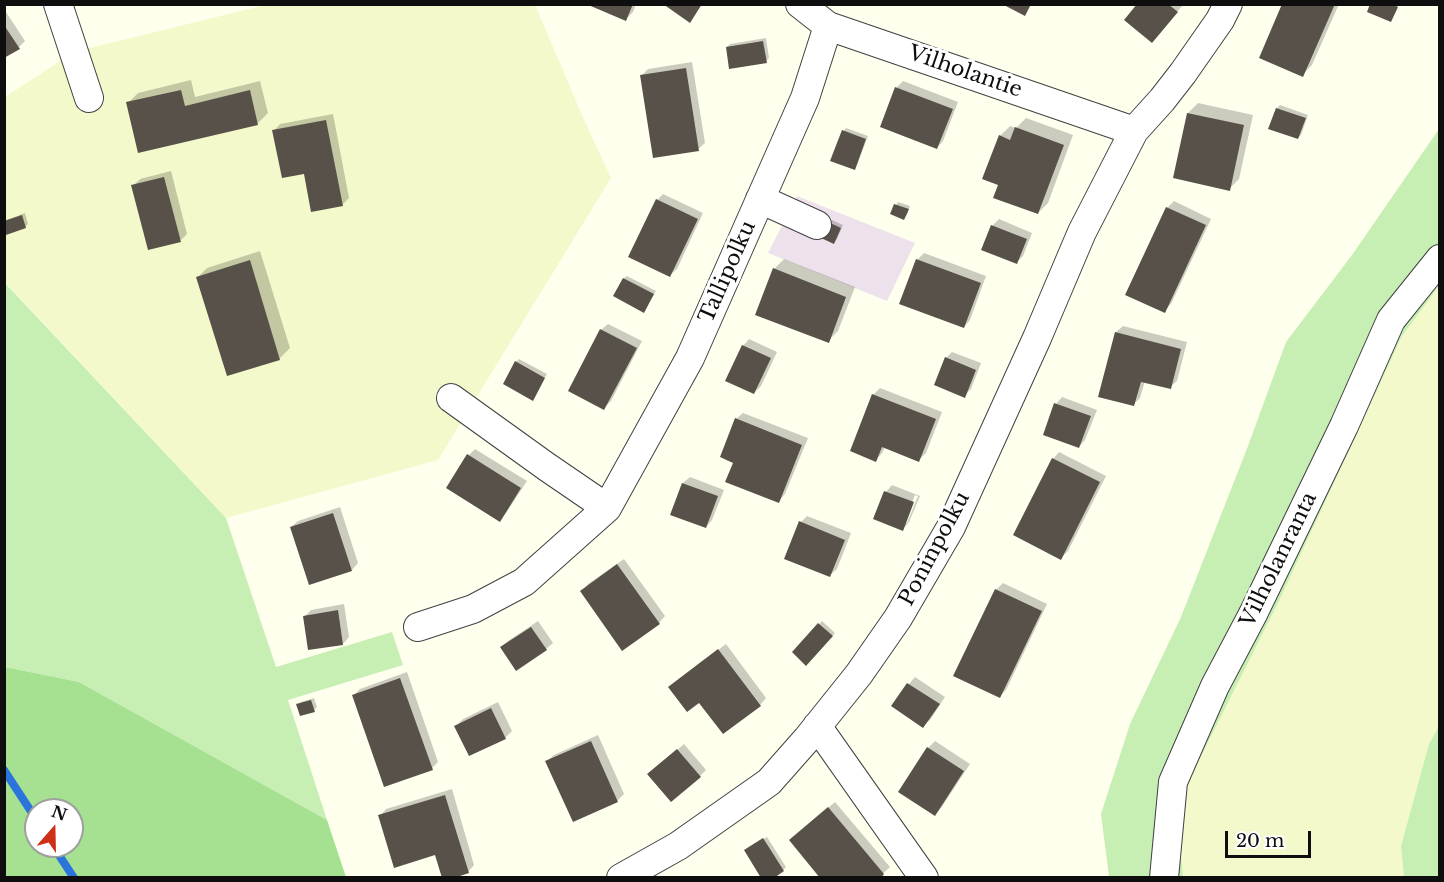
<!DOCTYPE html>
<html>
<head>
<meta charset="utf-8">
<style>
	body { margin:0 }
	#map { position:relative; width:1444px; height:882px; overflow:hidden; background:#ffe; font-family:"Libre Baskerville",serif }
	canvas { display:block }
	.frame { position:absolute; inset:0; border:6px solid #0e0e0e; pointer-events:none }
	.north { position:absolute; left:24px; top:798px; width:60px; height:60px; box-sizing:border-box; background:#fff; border:2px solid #9f9f9f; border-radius:50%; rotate:20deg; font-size:16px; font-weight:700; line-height:24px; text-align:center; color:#0e0e0e }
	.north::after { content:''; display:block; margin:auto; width:21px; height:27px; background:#cd3016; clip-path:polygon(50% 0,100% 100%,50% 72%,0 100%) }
	.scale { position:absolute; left:1225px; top:831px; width:86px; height:27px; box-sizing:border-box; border:3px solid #0e0e0e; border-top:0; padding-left:8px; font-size:18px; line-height:21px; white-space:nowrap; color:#0e0e0e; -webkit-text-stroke:4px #fff; paint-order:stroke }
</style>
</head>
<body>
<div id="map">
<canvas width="1444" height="882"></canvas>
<div class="frame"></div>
<div class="north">N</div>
<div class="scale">20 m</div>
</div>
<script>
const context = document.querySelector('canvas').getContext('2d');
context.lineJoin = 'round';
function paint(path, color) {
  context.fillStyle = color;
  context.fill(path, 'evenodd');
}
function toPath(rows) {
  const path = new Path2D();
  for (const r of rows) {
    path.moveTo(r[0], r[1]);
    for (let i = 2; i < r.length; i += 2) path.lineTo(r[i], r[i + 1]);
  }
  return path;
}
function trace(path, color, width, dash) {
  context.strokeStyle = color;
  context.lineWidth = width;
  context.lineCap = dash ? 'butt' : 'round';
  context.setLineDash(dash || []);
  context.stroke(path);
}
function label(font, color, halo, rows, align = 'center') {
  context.font = font + ' "Libre Baskerville",serif';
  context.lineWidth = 6;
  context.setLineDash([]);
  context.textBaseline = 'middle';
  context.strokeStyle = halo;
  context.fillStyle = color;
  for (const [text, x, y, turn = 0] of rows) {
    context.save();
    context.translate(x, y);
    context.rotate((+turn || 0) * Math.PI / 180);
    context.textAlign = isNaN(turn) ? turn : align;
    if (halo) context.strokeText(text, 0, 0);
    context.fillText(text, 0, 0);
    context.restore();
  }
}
paint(toPath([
	[797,196,915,243,887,301,768,253]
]), '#ede1ec');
paint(toPath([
	[265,5,535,5,585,122,611,178,438,460,226,518,5,282,5,97,74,52],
	[1439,286,1439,726,1429,745,1401,846,1404,877,1183,878,1181,856,1185,788,1279,601,1402,336]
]), '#f4f9cb');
paint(toPath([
	[1439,129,1439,286,1402,336,1279,601,1185,788,1181,856,1183,877,1109,877,1101,814,1130,724,1181,617,1248,446,1286,342,1352,255],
	[4,282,226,518,276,667,392,632,403,665,288,700,327,820,79,682,5,667],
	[1439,726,1439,877,1404,877,1401,846,1429,744]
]), '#c7eeb3');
paint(toPath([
	[5,667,79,682,327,820,346,877,5,877],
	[36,810,72,810,72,846,36,846]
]), '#a5e191');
paint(toPath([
	[589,4,636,4,633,12,626,19],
	[1139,4,1183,5,1152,41],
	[1284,4,1339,4,1312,65,1302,75],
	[4,9,25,41,19,47,4,57],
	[766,38,769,58,766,61,727,47,730,44],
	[692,62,705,143,698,149,641,76,648,69],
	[191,80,195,97,260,81,268,113,258,123,128,103,138,93],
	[903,81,958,102,943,141,937,148,882,126,897,87],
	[1198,103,1253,115,1239,179,1229,189,1188,113],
	[1280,105,1308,115,1301,135,1298,138,1270,128,1277,108],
	[333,114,349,198,343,204,305,172,274,131,280,124],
	[1026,118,1073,135,1048,203,1038,213,1000,184,1000,136,1010,126,1016,128],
	[846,128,868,136,857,165,854,168,844,131],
	[171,171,187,234,181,240,133,186,140,179],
	[663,194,703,213,677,269,670,275,657,200],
	[1174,201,1211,219,1171,304,1164,311,1167,208],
	[898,202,910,206,907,215,904,218,896,205],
	[25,213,28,224,25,227,7,233,4,221],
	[999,219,1032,233,1023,256,1016,263,992,226],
	[832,220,843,225,837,239,834,242,829,223],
	[260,251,290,348,280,358,228,374,197,278,207,268],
	[924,253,986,276,970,320,964,327,917,260],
	[784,259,855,287,838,331,828,341,774,269],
	[627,276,656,291,644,311,624,278],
	[608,324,642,341,611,401,604,408,601,330],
	[1123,326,1187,342,1177,381,1170,387,1145,381,1140,398,1134,404,1116,332],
	[749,339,777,352,761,386,754,393,743,346],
	[952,352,981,363,971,389,964,396,946,358],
	[519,359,547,374,533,399,516,362],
	[880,388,942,412,926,453,919,460,885,447,882,453,876,460,873,395],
	[1062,397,1097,410,1085,440,1079,447,1056,404],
	[743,413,808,438,785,494,779,501,735,462,736,419],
	[475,449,527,481,506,513,499,520,469,455],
	[1059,452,1106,476,1068,551,1061,558,1053,459],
	[690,477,724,490,712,520,706,527,672,514,683,483],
	[892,485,920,496,909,522,903,529,886,492],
	[915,495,918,496,907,523,904,523],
	[340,507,358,563,352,570,291,527,298,521],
	[807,516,851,533,837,569,830,575,801,522],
	[624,559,665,616,659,623,582,591,588,584],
	[1003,583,1047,604,1006,690,1000,696,996,590],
	[344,604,349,637,343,644,305,616,311,610],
	[538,621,553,643,546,649,502,647,508,641],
	[822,621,835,633,806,664,794,652],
	[726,644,766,698,760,705,699,701,677,681],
	[407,672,438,762,432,768,354,695,360,689],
	[915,677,945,697,930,720,923,726,893,706,909,684],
	[314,698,317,707,314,710,298,705,301,702],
	[498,702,512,731,505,738,456,726,463,719],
	[598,735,624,794,617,801,547,761,554,755],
	[935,741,970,764,941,808,935,814,900,792,928,748],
	[684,744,706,770,700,776,656,768],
	[452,789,474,865,468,872,436,853,380,816,386,809],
	[835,802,890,867,878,878,797,834],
	[767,837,786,867,783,870,749,848]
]), '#0003');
trace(toPath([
	[4,770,36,819],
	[53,846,74,878]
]), '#2b74dc', 8);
paint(toPath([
	[586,4,633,4,626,21],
	[663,4,702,4,690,23],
	[1002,4,1031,4,1025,16],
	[1137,4,1168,4,1178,12,1152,43,1124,20],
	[1282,4,1335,4,1303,77,1259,58],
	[1370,4,1393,4,1398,7,1391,22,1367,12],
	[4,25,20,49,4,58],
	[763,41,767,63,729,69,726,47],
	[686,68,699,151,653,158,640,75],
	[895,87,953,109,937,149,880,127],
	[181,90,185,106,250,90,258,125,138,153,126,102],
	[1276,108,1306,118,1298,139,1268,129],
	[1187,113,1244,125,1230,191,1173,178],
	[326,120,343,206,311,212,304,174,282,178,272,130],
	[1015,127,1064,145,1038,214,993,198,998,185,982,179,999,135,1010,140],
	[842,130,866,139,855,170,830,161],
	[164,177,181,242,148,250,131,185],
	[656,199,698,219,670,277,628,257],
	[894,204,909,209,904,220,890,214],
	[1166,207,1206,225,1165,313,1125,295],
	[22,215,26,228,6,235,4,221],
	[828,222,841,228,834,244,821,238],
	[991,225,1027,239,1017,264,981,250],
	[916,259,981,283,964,328,899,304],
	[250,260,280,360,227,376,196,277],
	[773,268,846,297,829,343,755,315],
	[623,278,654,294,644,313,613,296],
	[600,329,637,348,604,410,568,391],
	[1115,332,1181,349,1171,389,1141,382,1134,406,1098,397],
	[742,345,771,358,754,394,725,381],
	[945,357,976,370,965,398,934,385],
	[515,361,545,378,533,401,503,384],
	[872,394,936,419,919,462,882,447,876,462,850,451],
	[1054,403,1091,416,1079,448,1043,435],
	[735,418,802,445,779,503,725,482,733,463,720,457],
	[467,454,521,488,500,522,446,488],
	[1052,458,1100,482,1061,560,1013,535],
	[682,483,718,496,706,528,670,515],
	[884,491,914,502,903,531,873,519],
	[333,513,352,571,309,585,290,527],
	[799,521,845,540,830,577,784,559],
	[617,564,660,624,622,651,580,591],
	[995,589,1042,611,1000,698,953,676],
	[338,610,343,645,308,650,303,616],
	[818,623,833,636,806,666,792,652],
	[531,627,547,650,516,671,500,647],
	[718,649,761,706,723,734,699,703,687,712,668,687],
	[400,678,433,770,384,787,352,695],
	[907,683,940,704,923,728,891,706],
	[311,700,315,712,300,716,296,704],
	[491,708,506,739,469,756,454,726],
	[591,741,618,802,573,822,545,761],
	[927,747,964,771,935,816,898,792],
	[677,749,701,777,671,802,647,774],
	[445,795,469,873,454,878,442,878,435,855,394,868,378,815],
	[828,807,884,874,881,878,820,878,789,840],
	[763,838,784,871,774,878,761,878,744,850]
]), '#585149');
const minor = toPath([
	[58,4,89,98],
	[800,4,828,26,1134,131],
	[760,199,817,225],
	[451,398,547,467,607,508],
	[418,627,473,609,524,582,607,508,690,358,805,98,828,26],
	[817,726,924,878],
	[621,878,678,846,769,782,807,739,859,674,898,618,951,527,1037,338,1082,232,1134,131,1162,100,1183,73,1220,20,1228,4],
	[1164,878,1173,782,1215,686,1253,614,1344,426,1391,320,1440,259]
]);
trace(minor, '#414141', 30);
trace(minor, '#fff', 28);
label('21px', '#0e0e0e', '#fff', [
	["Vilholantie",965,72,19],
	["Tallipolku",728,272,-66],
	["Poninpolku",935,549,-62],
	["Vilholanranta",1279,560,-64]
]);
</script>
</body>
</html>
